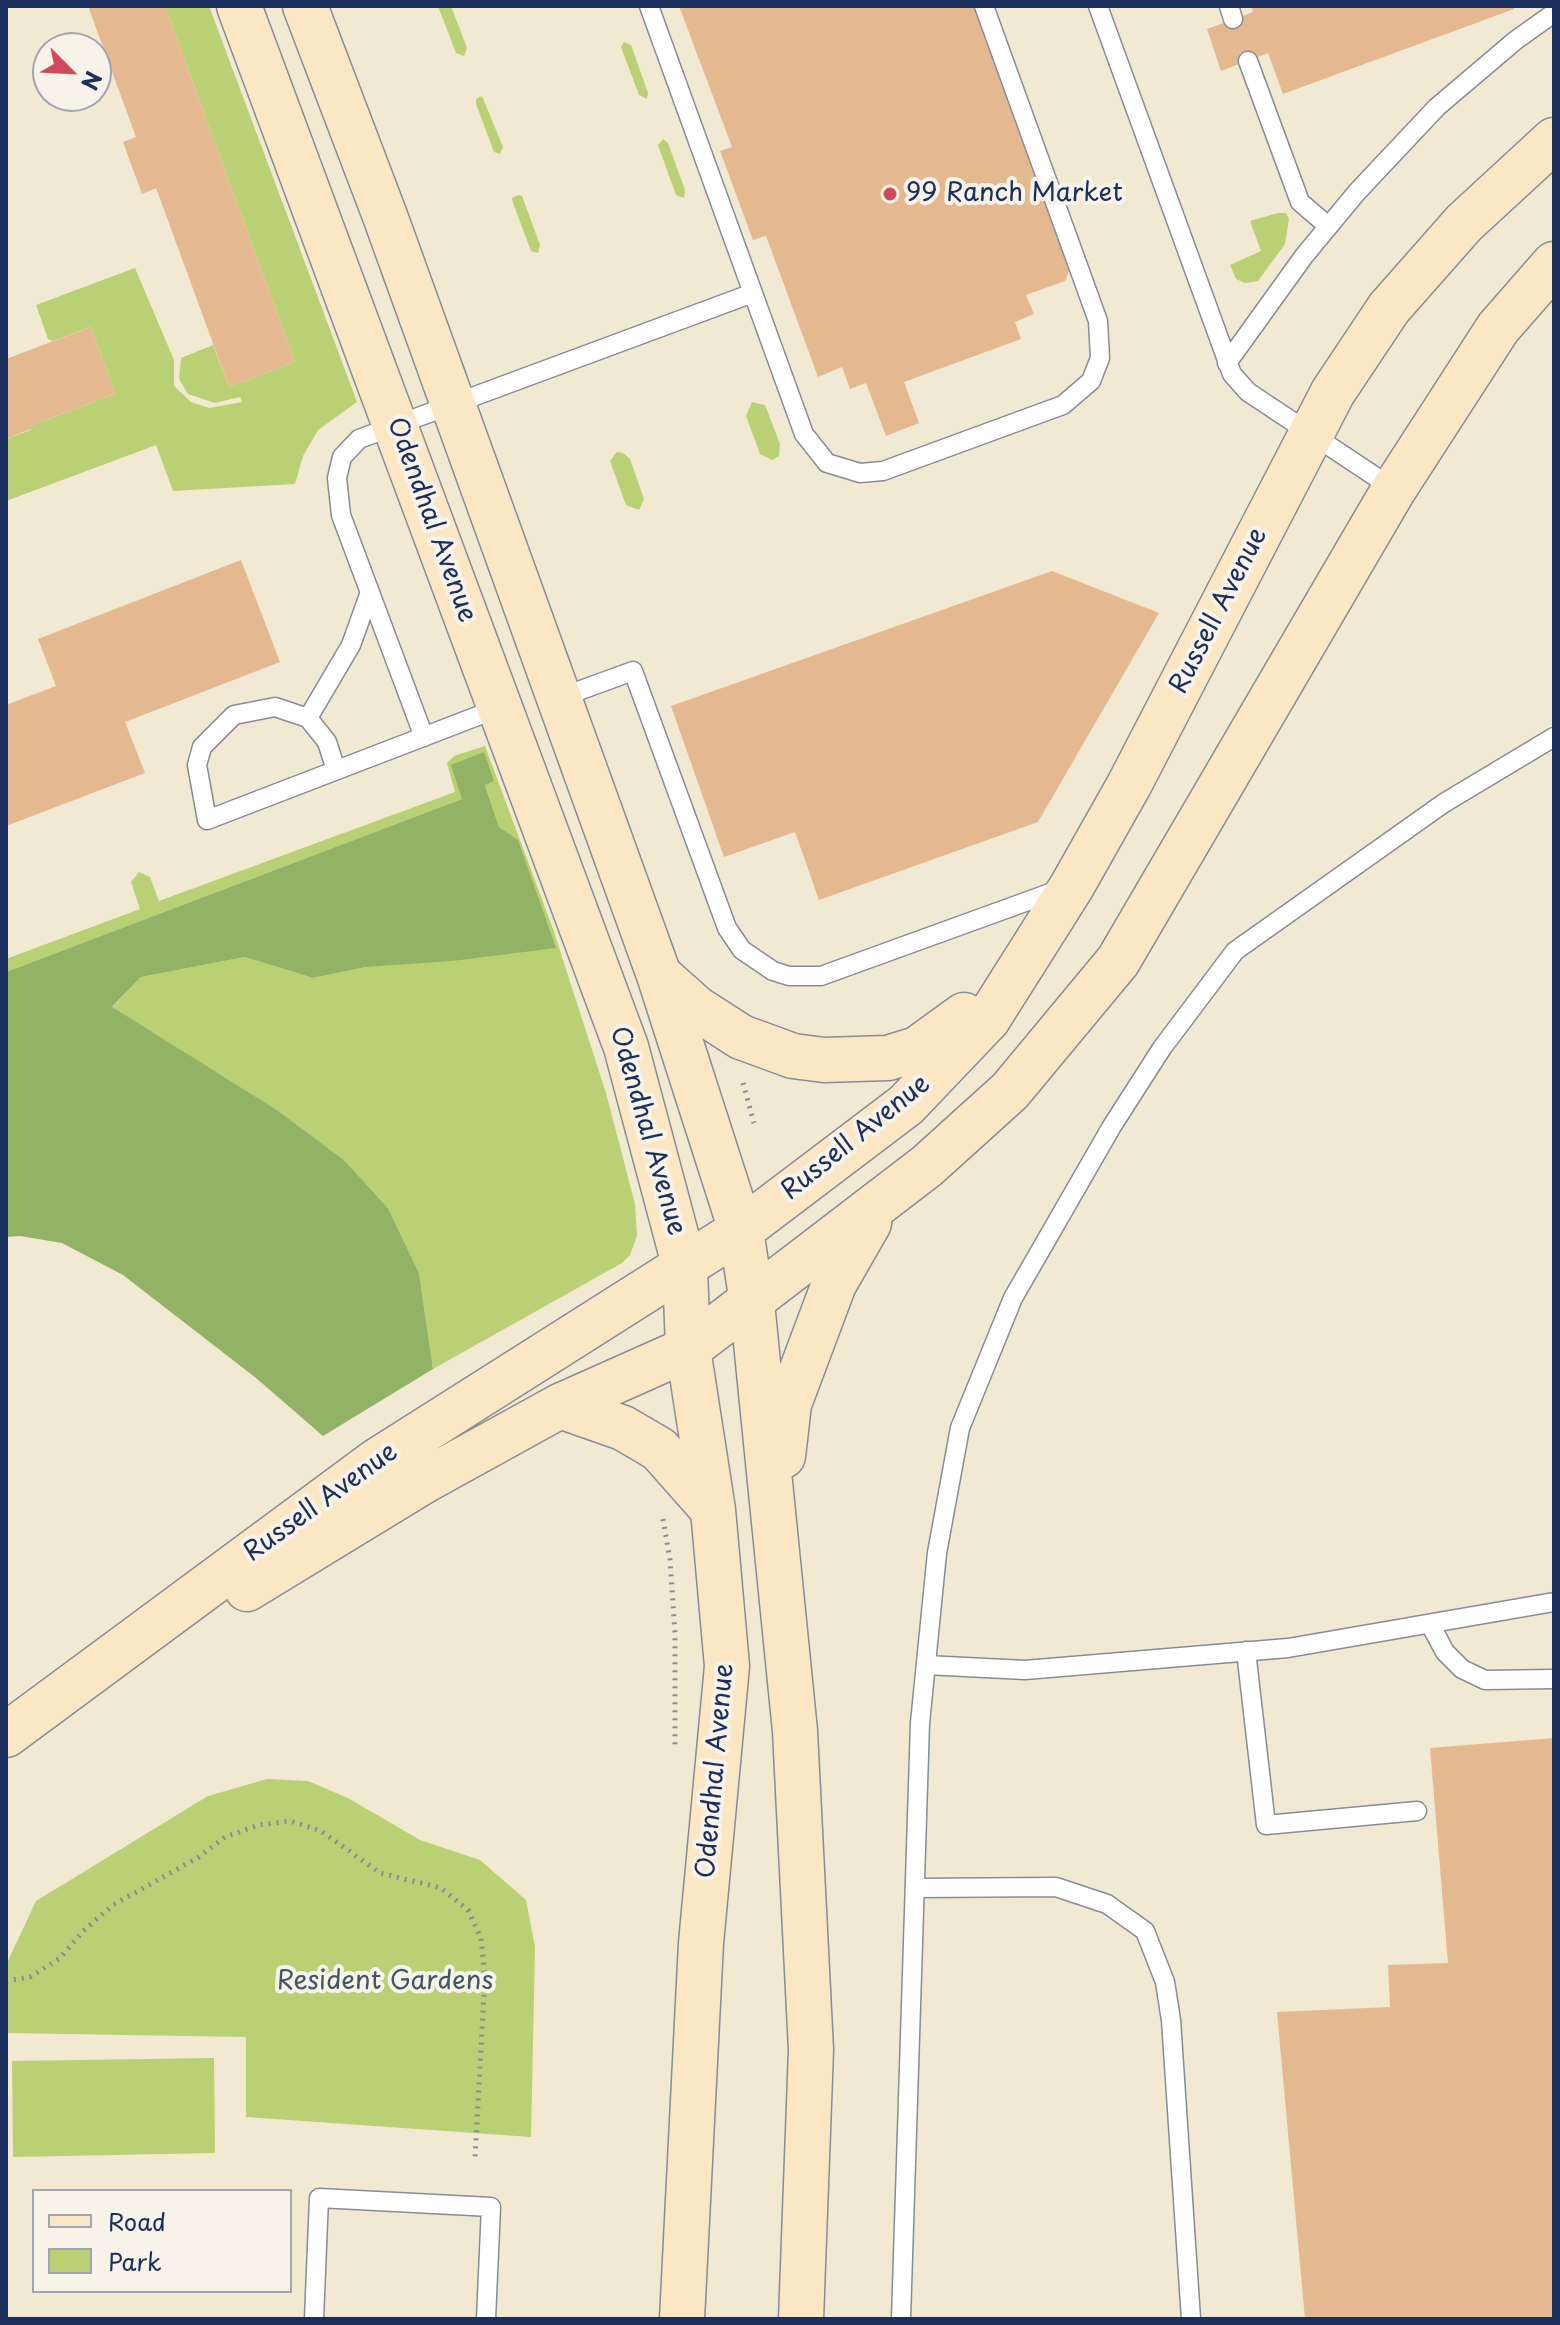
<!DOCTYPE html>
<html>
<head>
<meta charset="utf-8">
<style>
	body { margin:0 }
	#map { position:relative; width:1560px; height:2325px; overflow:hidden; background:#f2e9d2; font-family:"Playpen Sans",sans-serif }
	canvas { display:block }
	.frame { position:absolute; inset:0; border:8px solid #1b2f5e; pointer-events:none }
	.legend { position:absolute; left:32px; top:2189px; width:260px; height:104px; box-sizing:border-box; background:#f7f3e8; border:2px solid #9fa5b1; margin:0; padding:10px 14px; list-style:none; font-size:24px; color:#1b2f5e }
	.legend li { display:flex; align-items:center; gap:16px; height:40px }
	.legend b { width:40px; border:2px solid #9fa5b1 }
	.north { position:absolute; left:32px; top:32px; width:80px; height:80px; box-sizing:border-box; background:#f7f3e8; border:2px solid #9fa5b1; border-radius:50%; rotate:114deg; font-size:22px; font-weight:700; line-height:32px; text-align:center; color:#1b2f5e }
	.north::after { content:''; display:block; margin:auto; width:28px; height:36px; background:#d1495b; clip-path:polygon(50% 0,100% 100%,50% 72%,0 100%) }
</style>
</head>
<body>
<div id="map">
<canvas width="1560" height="2325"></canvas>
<div class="frame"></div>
<ul class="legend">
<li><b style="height:10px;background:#fbe7c3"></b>Road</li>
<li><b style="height:22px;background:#b9d075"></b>Park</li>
</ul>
<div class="north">N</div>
</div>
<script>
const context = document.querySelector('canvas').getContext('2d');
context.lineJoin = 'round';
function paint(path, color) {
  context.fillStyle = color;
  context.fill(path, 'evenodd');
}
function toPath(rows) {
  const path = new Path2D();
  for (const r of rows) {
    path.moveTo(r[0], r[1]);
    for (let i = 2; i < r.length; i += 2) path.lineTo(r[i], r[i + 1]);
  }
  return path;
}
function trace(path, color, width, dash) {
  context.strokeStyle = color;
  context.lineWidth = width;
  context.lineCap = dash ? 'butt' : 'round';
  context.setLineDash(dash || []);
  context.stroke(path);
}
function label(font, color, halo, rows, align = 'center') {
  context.font = font + ' "Playpen Sans",sans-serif';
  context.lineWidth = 8;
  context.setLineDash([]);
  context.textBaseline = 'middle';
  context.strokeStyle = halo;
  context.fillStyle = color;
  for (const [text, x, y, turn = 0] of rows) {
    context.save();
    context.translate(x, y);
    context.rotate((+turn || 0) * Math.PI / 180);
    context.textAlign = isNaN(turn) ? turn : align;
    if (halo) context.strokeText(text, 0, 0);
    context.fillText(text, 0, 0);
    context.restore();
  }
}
paint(toPath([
	[165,6,209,6,357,402,318,430,303,456,295,484,173,491,156,445,6,501,6,439,31,430,30,426,115,394,91,327,53,341,48,339,36,305,135,268,174,360,174,386,191,402,209,408,242,402,240,397,215,403,188,394,179,379,181,358,213,345,229,387,295,362],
	[438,6,451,6,467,48,464,56,456,53],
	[624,42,631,45,648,93,647,99,639,95,621,47],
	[482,96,503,147,500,154,494,152,476,104,476,99],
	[663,139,668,143,685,190,684,198,676,195,658,145],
	[518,195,522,196,540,245,538,253,531,251,513,203,512,198],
	[1278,213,1286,213,1289,219,1285,244,1258,281,1245,283,1236,279,1230,265,1261,251,1250,221],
	[752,402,765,405,780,444,779,456,772,460,760,454,746,416],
	[617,452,623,453,630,459,644,499,639,510,626,505,610,461],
	[485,746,553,929,606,1093,635,1204,637,1236,630,1255,622,1263,433,1369,419,1273,388,1208,344,1160,277,1110,112,1008,141,977,245,957,313,978,366,967,518,841,499,827,485,784,484,753,462,799,6,972,6,959,140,909,131,882,139,872,150,877,159,901,455,792,447,763,454,756],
	[267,1779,308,1781,348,1798,420,1840,480,1860,526,1900,535,1947,531,2137,246,2117,246,2037,6,2033,7,1963,36,1901,208,1796],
	[214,2058,215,2153,13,2157,12,2061]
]), '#b9d075');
paint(toPath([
	[484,752,494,781,485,785,499,827,518,840,556,948,452,961,366,967,313,978,245,957,141,977,112,1007,277,1110,344,1160,388,1208,419,1273,433,1369,323,1436,256,1378,123,1275,62,1243,20,1236,6,1237,6,972,462,799,451,765]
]), '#92b266');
paint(toPath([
	[88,6,165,6,295,362,229,387,156,188,142,194,123,142,136,137],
	[679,6,975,6,1071,266,1065,281,1026,295,1034,314,1015,322,1021,339,904,382,919,423,886,436,866,383,850,389,842,367,818,377,766,236,753,240,720,151,732,147],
	[1251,6,1513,6,1514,9,1283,94,1268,53,1221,71,1207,29,1253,12],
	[91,327,115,394,30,426,31,429,6,439,6,359],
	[241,560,280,662,125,722,145,773,6,826,6,705,56,686,38,639],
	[1052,571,1159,613,1038,822,819,900,795,832,724,857,671,706],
	[1554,1738,1554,2319,1305,2319,1277,2012,1390,2007,1388,1965,1448,1963,1430,1748]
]), '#e5b990');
const lane = toPath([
	[649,6,804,434,827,463,860,473,883,471,1063,405,1091,381,1100,358,1098,321,984,6],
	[1098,6,1232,374,1248,392,1394,489],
	[1229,6,1233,19],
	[1248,61,1300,202,1328,226],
	[1227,363,1304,256,1357,192,1437,107,1516,40,1554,13],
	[559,698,633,671,727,928,742,950,773,971,789,976,821,976,1061,889],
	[308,718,351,645,370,592],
	[424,737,341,515,337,478,342,457,359,439,753,293],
	[336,770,327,742,308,718,275,707,234,715,202,747,197,765,207,820,501,707],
	[1430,1624,1445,1652,1462,1669,1485,1680,1554,1679],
	[1246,1651,1266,1825,1417,1811],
	[926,1665,1025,1670,1288,1648,1554,1602],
	[916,1888,1056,1887,1107,1904,1145,1931,1165,1982,1171,2020,1191,2319],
	[314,2319,319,2198,491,2207,486,2319],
	[901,2319,920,1723,937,1553,960,1428,1013,1298,1112,1126,1162,1048,1235,951,1444,803,1554,737]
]);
const secondary = toPath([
	[239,6,626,1047,685,1268,688,1349,713,1510,727,1666,701,1943,682,2319],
	[305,6,385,216,659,975,741,1230,752,1303,795,1731,811,2050,801,2319],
	[659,975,696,1008,741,1037,793,1056,824,1060,888,1058,917,1049,964,1015],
	[560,1406,623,1428,659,1449,713,1510],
	[783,1456,789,1404,834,1284,869,1223],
	[247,1589,424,1481,560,1406,688,1349,927,1166,1010,1091,1118,961,1394,489,1498,328,1554,264],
	[6,1735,378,1460,741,1230,906,1105,988,1019,1072,886,1129,785,1333,392,1389,308,1464,223,1554,140]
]);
trace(lane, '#868c98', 21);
trace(secondary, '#868c98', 47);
trace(toPath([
	[743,1083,754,1123],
	[663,1519,670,1560,675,1633,675,1748],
	[6,1981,30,1977,60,1958,83,1931,113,1905,199,1857,225,1837,259,1825,290,1821,321,1831,380,1873,441,1888,468,1910,481,1938,485,1976,475,2158]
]), '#868c98', 5, [2, 6]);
trace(lane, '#fff', 18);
trace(secondary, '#fbe7c3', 44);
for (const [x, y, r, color] of [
	[890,194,8,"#d1495b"]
]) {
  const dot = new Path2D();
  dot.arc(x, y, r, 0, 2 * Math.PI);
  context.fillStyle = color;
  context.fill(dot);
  trace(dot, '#f7f3e8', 3);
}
label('26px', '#1b2f5e', '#f7f3e8', [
	["99 Ranch Market",906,194]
], 'left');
label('26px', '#1b2f5e', '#f7f3e8', [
	["Odendhal Avenue",431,520,70],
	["Russell Avenue",1219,611,-63],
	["Odendhal Avenue",647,1131,74],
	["Russell Avenue",856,1138,-39],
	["Russell Avenue",321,1503,-36],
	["Odendhal Avenue",716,1771,-85]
]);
label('26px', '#425764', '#f7f3e8', [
	["Resident Gardens",385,1982]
]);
</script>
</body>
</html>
